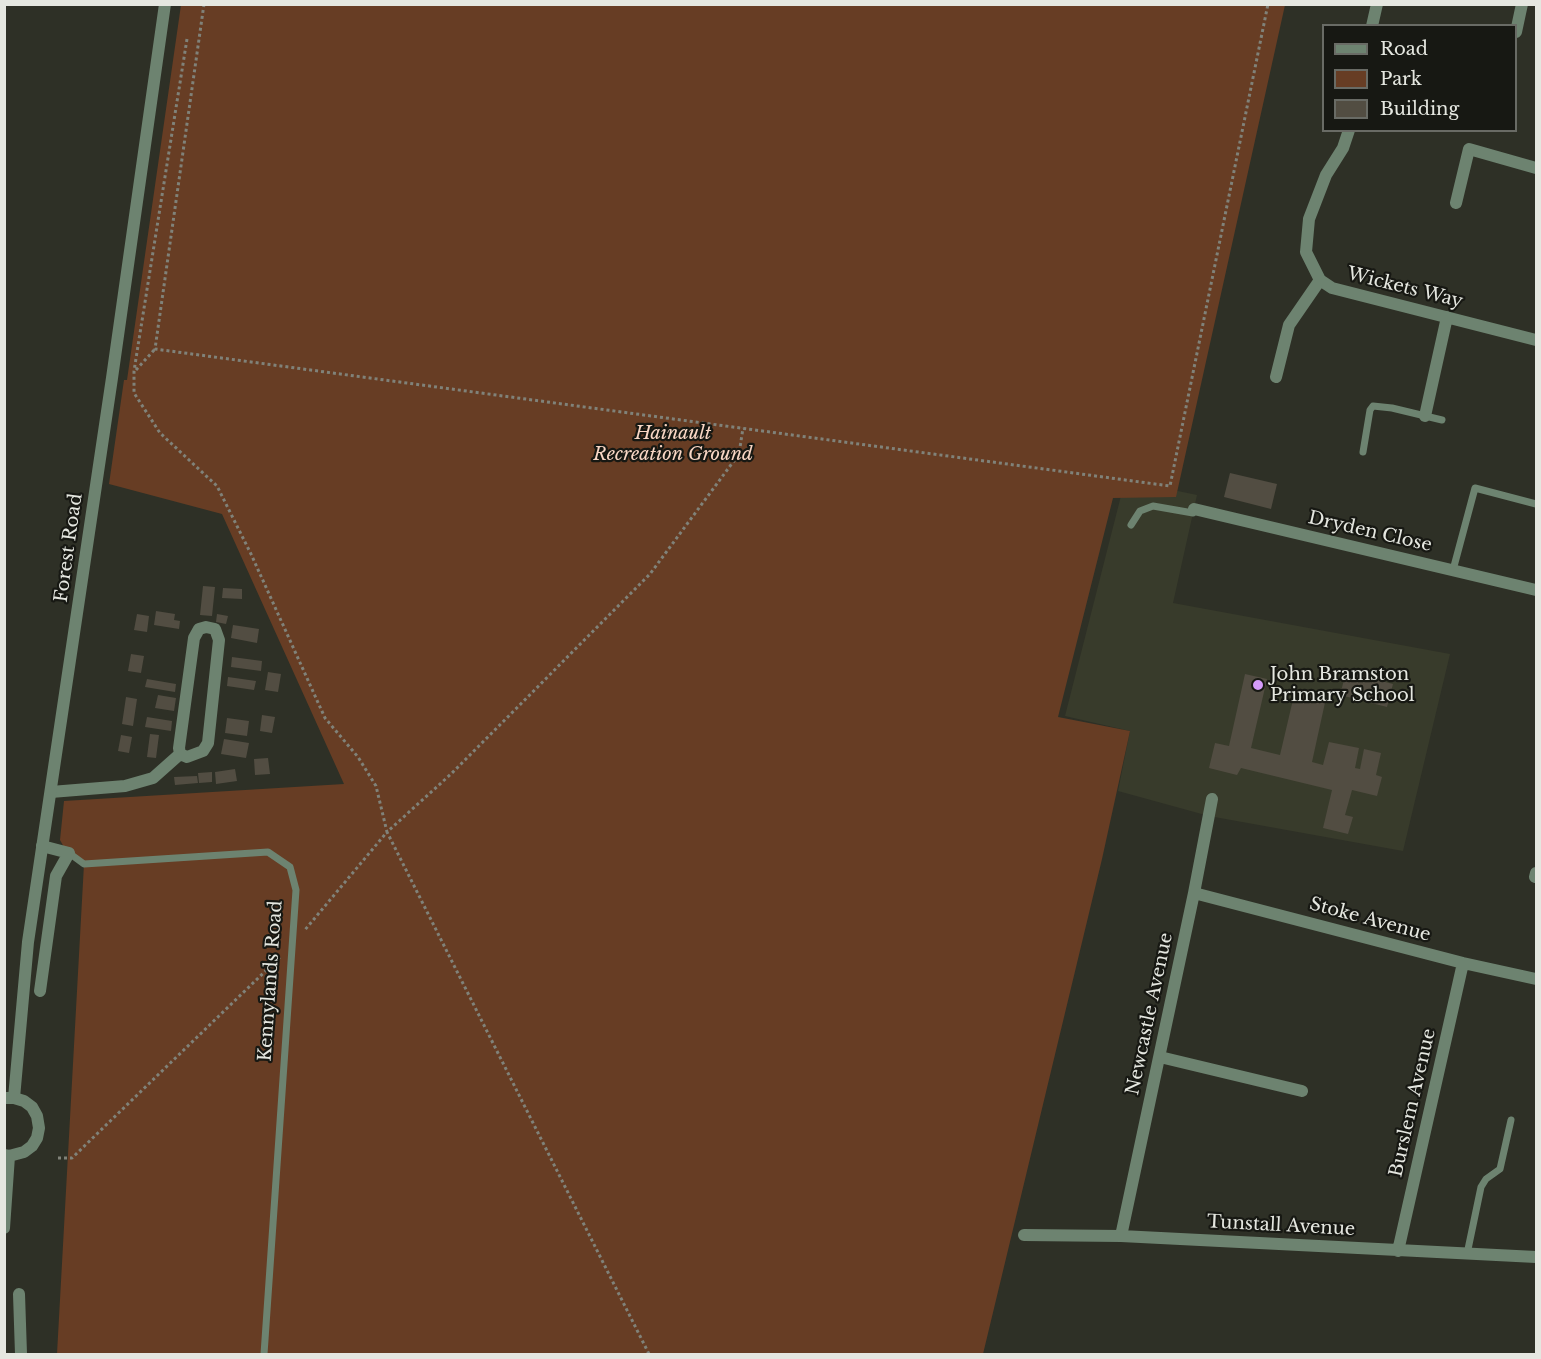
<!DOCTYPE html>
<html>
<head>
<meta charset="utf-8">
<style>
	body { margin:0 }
	#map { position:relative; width:1541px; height:1359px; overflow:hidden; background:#2e3026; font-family:"Libre Baskerville",serif }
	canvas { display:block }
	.frame { position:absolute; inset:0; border:6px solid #e5e7e0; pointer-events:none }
	.legend { position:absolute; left:1322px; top:24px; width:195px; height:108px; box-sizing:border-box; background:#171813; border:2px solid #696b65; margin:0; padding:8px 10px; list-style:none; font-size:18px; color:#e5e7e0 }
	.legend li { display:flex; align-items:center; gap:12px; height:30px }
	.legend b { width:30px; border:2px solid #696b65 }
</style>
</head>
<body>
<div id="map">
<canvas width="1541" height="1359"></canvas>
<div class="frame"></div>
<ul class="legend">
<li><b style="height:8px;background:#6d8370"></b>Road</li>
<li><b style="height:16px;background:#673d24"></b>Park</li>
<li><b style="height:16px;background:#524d42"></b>Building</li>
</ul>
</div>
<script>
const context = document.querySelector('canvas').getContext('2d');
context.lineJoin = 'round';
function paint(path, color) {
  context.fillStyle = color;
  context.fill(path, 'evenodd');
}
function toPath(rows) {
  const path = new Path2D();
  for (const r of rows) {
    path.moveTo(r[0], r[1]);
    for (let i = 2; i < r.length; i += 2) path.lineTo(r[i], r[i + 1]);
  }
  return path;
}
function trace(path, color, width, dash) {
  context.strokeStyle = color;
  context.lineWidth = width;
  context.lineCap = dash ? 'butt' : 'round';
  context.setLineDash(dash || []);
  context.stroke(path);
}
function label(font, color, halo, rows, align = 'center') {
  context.font = font + ' "Libre Baskerville",serif';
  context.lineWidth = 4.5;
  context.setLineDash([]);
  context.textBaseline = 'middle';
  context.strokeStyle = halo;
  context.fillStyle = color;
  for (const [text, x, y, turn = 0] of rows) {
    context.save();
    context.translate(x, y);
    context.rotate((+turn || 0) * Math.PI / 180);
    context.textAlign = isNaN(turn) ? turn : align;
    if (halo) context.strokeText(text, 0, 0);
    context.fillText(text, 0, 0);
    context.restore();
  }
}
paint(toPath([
	[1125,480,1197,495,1173,603,1450,654,1403,851,1209,816,1118,791,1130,731,1065,716]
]), '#383b2b');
paint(toPath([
	[181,5,1285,5,1176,497,1113,498,1058,717,1130,731,1102,859,983,1354,57,1354,84,864,65,849,60,840,64,801,344,784,222,514,109,484,124,380,127,380]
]), '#673d24');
paint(toPath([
	[1230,473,1277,484,1271,509,1224,497],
	[203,586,215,587,212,616,200,615],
	[223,588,242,589,242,599,222,598],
	[156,611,175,614,174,620,180,621,179,629,154,625],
	[137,614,149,616,147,632,134,630],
	[217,614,228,616,226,624,216,622],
	[233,625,259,629,257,643,231,638],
	[131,654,144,656,141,673,128,671],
	[232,657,262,661,261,671,231,667],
	[268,672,281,674,278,692,265,690],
	[1346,672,1393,684,1387,707,1340,695],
	[1245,674,1267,679,1251,748,1280,755,1295,691,1326,698,1312,762,1323,765,1329,742,1359,748,1355,768,1360,769,1364,749,1381,753,1376,775,1382,777,1377,796,1352,790,1345,815,1353,817,1348,834,1323,828,1332,790,1241,768,1237,775,1209,768,1215,743,1229,746],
	[228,677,256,681,254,690,227,686],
	[147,679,176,684,175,692,145,687],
	[158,695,176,698,174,711,155,708],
	[126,697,137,699,133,726,122,724],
	[262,715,275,717,272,733,260,731],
	[147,717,172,721,171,731,145,727],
	[227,718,249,721,247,736,225,733],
	[150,734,159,735,156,758,147,757],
	[121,735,132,737,129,753,118,751],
	[224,739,249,743,246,758,221,754],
	[268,758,270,774,255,775,254,759],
	[235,769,237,781,216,784,215,772],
	[212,772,212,782,199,783,198,773],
	[197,776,198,783,175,785,174,777]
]), '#524d42');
trace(toPath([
	[204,4,155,349,1170,486,1268,4],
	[187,39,134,371,134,393,160,433,217,486,251,554,325,718,358,757,376,786,387,832,304,931],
	[136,370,155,349],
	[58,1158,72,1158,281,956],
	[649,1354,387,832,451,774,650,574,739,454,743,428]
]), '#808279', 3, [3, 3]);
trace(toPath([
	[1363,452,1370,410,1373,406,1392,408,1442,420],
	[1131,525,1140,511,1153,506,1193,513,1194,509],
	[1453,570,1475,488,1536,504],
	[69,853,84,864,268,852,290,867,296,890,264,1354],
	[1467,1254,1481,1187,1486,1179,1500,1169,1511,1120]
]), '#6d8370', 7);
trace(toPath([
	[1372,26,1377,4],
	[1516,32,1522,4],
	[1349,130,1343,148,1326,175,1309,219,1306,252,1320,280,1332,288,1536,340],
	[1456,203,1469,149,1536,168],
	[1276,377,1289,325,1320,280],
	[1425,416,1447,317],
	[1194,509,1536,590],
	[51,792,125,786,153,778,180,754,179,748,194,638,199,629,206,627,215,629,219,640,208,743,203,751,187,757,180,754],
	[1535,877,1536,873],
	[1194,893,1463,963,1536,979],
	[40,991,56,876,69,853,42,846],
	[1160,1057,1302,1091],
	[1024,1235,1121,1236,1536,1257],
	[1121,1236,1194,893,1212,799],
	[1398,1251,1463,963],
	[19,1294,21,1354]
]), '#6d8370', 12);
trace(toPath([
	[4,1098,14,1098,24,1101,32,1107,37,1116,39,1128,37,1138,32,1146,24,1152,9,1156,4,1155],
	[14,1098,28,942,112,378,165,4],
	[4,1228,9,1156]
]), '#6d8370', 12);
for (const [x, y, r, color] of [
	[1258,685,6,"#d59bfb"]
]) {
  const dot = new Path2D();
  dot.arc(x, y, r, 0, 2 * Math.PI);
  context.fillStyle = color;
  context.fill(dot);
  trace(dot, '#171813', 2);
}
label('18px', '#e5e7e0', '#171813', [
	["Wickets Way",1405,288,14],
	["Dryden Close",1370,532,13],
	["Forest Road",69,548,-82],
	["Stoke Avenue",1370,920,15],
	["Kennylands Road",271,981,-86],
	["Newcastle Avenue",1150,1014,-78],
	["Burslem Avenue",1413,1103,-77],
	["Tunstall Avenue",1281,1226,3]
]);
label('italic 18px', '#f9d7c5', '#171813', [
	["Hainault",673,434],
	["Recreation Ground",673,455]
]);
label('18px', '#e5e7e0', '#171813', [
	["John Bramston",1270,675],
	["Primary School",1270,696]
], 'left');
</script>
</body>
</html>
